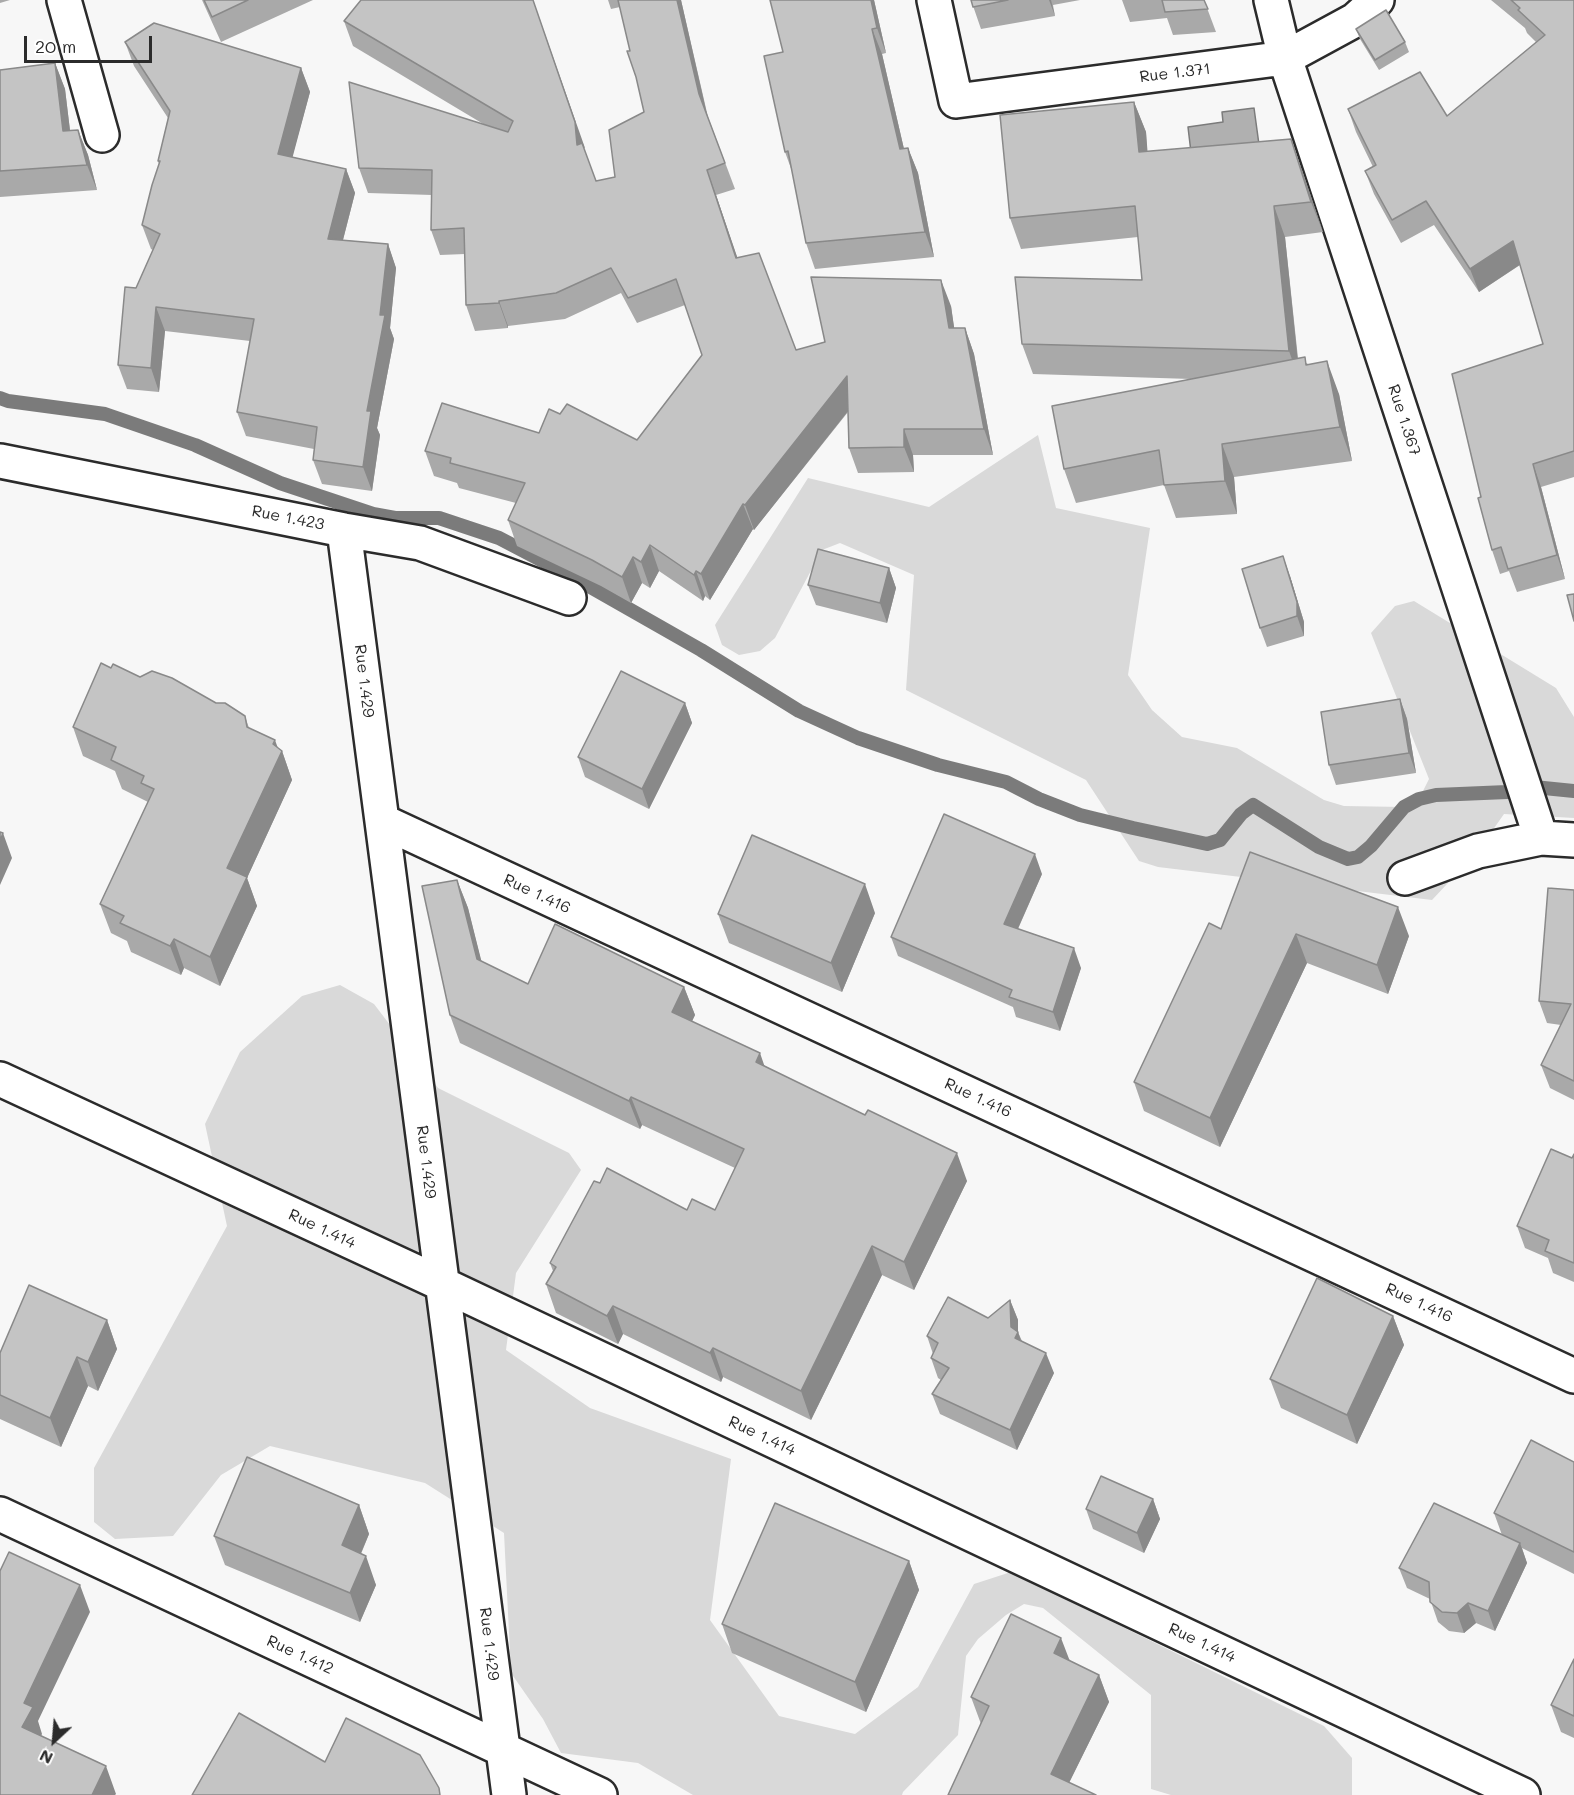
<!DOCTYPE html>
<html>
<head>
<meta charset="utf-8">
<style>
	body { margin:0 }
	#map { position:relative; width:1574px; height:1795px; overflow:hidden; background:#f7f7f7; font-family:Mali,sans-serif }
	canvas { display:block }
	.north { position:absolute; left:24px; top:1711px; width:60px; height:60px; -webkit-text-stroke:4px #fff; paint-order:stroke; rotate:206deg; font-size:16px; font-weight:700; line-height:24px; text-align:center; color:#2b2b2b }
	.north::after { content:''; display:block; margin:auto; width:21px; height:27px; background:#2b2b2b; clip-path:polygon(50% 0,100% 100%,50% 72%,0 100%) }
	.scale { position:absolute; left:24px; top:36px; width:128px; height:27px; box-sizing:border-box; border:3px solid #2b2b2b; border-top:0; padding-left:8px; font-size:18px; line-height:21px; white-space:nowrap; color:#2b2b2b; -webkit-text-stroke:4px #fff; paint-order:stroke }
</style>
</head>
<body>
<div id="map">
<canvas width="1574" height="1795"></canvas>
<div class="north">N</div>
<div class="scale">20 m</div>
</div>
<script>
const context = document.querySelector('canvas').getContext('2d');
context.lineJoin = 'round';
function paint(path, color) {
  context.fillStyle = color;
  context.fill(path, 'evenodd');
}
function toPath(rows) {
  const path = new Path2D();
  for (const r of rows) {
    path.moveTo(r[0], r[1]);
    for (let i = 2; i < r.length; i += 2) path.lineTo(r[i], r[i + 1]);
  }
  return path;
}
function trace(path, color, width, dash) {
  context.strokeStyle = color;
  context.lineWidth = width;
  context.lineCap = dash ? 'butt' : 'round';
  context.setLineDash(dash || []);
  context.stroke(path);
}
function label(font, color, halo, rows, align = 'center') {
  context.font = font + ' Mali,sans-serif';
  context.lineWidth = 4.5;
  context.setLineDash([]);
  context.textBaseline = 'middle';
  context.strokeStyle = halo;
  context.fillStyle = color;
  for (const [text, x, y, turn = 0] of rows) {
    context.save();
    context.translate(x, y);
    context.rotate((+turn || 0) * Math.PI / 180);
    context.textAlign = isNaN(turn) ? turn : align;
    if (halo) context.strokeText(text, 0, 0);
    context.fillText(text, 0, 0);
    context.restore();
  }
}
paint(toPath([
	[1038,435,1056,508,1150,528,1128,675,1152,710,1182,737,1237,748,1324,800,1344,806,1404,807,1419,799,1429,779,1371,633,1395,606,1414,601,1556,688,1574,717,1574,818,1504,814,1478,851,1432,900,1158,867,1139,861,1086,780,906,690,914,575,840,543,822,550,775,638,760,651,739,655,722,645,715,625,808,478,929,507],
	[340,985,374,1004,438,1088,569,1153,581,1170,516,1273,506,1350,590,1408,731,1459,710,1620,779,1716,855,1734,918,1687,974,1584,1011,1572,1324,1726,1352,1758,1352,1795,1171,1795,1151,1789,1151,1695,1043,1608,1024,1604,1006,1615,978,1639,966,1656,958,1735,903,1792,902,1795,693,1795,638,1763,561,1753,543,1719,511,1673,504,1533,425,1483,270,1446,221,1475,173,1536,115,1539,94,1522,94,1468,227,1226,205,1124,240,1052,302,996]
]), '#d9d9d9');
const water = toPath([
	[1254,108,1260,152,1192,161,1188,127,1223,122,1222,112,1254,108]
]);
paint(water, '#b0b0b0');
trace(water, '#7b7b7b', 1.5);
trace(toPath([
	[0,398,8,401,105,414,195,445,280,483,373,514,395,518,439,518,499,538,564,572,701,650,799,711,858,738,938,765,1006,782,1039,799,1080,815,1133,828,1207,844,1220,840,1241,814,1253,805,1319,847,1348,859,1358,857,1371,846,1404,807,1419,799,1436,795,1507,792,1534,787,1574,791]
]), '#7b7b7b', 14);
const minor = toPath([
	[64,0,102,135],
	[934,0,956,101,1285,58,1355,20,1377,0],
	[1271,0,1285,58,1541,838],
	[0,461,344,530,420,543,569,598],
	[344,530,509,1795],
	[382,821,1574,1376],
	[1405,878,1478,851,1541,838,1574,840],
	[0,1079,442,1284,1523,1795],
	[0,1514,600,1795]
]);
trace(minor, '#2b2b2b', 38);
trace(minor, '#fff', 33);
paint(toPath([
	[0,0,10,0,0,3],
	[202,0,313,0,221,42],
	[361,0,596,181,615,177,644,112,620,7,611,9,608,0,681,0,708,117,735,189,716,195,737,257,796,350,951,306,954,328,965,328,974,354,993,455,913,455,914,472,858,473,849,448,848,412,754,530,753,529,710,600,705,596,703,601,659,571,650,588,642,583,631,603,601,586,517,546,508,520,516,503,459,488,457,483,434,476,425,451,539,433,560,414,637,440,702,355,685,305,637,323,621,293,565,319,508,326,508,328,475,331,466,305,465,254,440,255,431,230,432,195,368,193,359,168,485,125,353,46,344,21],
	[874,0,886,53,882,54,904,149,908,148,918,173,934,257,815,269,806,243,793,174,785,152,783,52],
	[971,0,1080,0,1053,5,1055,16,981,29],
	[1122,0,1204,0,1216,32,1173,35,1167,18,1130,22],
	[1491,0,1574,0,1574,477,1541,487,1565,579,1517,592,1509,571,1500,574,1492,550,1481,497,1543,344,1520,265,1479,292,1434,225,1401,243,1374,194,1365,171,1373,167,1356,132,1348,109,1447,116,1536,42,1527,33,1525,28],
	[1356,29,1405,42,1409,52,1379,70,1360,39],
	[125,42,301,68,310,92,292,157,346,169,355,193,343,240,388,244,396,268,390,328,394,339,377,428,380,435,372,491,322,484,313,460,314,449,246,436,237,412,250,341,165,331,159,392,127,389,118,365,136,288,153,250,151,249,142,225,159,164,158,161,168,118,134,66],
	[55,63,65,89,70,130,78,130,88,155,97,190,0,197,0,70],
	[1134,102,1146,132,1147,151,1302,170,1323,232,1285,237,1298,358,1308,364,1339,394,1352,461,1234,477,1237,514,1176,518,1164,485,1076,503,1064,469,1191,379,1033,374,1022,344,1142,280,1138,237,1021,249,1010,218],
	[889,568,896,588,887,623,816,605,808,585],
	[1290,576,1304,622,1304,636,1267,647,1260,628],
	[111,668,216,703,245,716,249,728,282,751,292,780,247,878,257,906,220,986,184,968,181,975,131,952,127,941,111,933,100,904,148,802,122,789,115,771,83,756,73,727],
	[1400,699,1407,719,1416,773,1336,785,1329,765],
	[685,703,692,723,649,809,585,777,578,757],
	[1042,874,1018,929,1081,968,1060,1031,1016,1017,1013,1007,898,956,891,937],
	[457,880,468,908,481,961,528,984,684,987,695,1015,692,1021,765,1066,967,1181,914,1290,882,1275,811,1420,723,1377,721,1382,623,1334,618,1344,556,1313,546,1284,553,1271,550,1263,687,1210,715,1210,735,1168,642,1125,640,1129,460,1043,450,1015],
	[1574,890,1574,1100,1550,1088,1541,1065,1561,1025,1547,1023,1539,1001],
	[875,913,842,992,729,943,718,914],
	[1221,929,1409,936,1388,994,1307,963,1220,1147,1144,1111,1134,1082],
	[1574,1154,1574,1282,1553,1273,1548,1258,1525,1248,1517,1226,1572,1158],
	[1010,1300,1018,1320,1018,1332,1022,1341,1054,1373,1017,1450,940,1414,932,1394,941,1380,938,1378,931,1358,933,1354,927,1336,988,1318],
	[1393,1316,1404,1345,1357,1444,1281,1408,1270,1379],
	[107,1320,117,1349,98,1391,88,1386,61,1447,0,1419,0,1353],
	[1574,1462,1574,1574,1522,1548,1527,1563,1495,1631,1476,1623,1464,1633,1449,1631,1438,1622,1430,1599,1407,1588,1399,1568,1502,1535,1494,1513],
	[1153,1499,1160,1519,1144,1553,1093,1529,1086,1509],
	[359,1505,369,1534,361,1554,376,1585,360,1622,225,1565,214,1536],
	[909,1561,919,1590,866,1712,732,1653,722,1624],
	[1574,1659,1574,1738,1561,1732,1551,1705],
	[1069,1661,1099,1675,1109,1702,1069,1783,948,1795,981,1724,971,1697]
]), '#a9a9a9');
paint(toPath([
	[533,0,585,148,577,145],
	[677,0,681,0,708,119,699,94],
	[871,0,874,0,886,53,877,28],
	[1049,0,1051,0,1055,16],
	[872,29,882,54,910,175,900,149],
	[55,63,65,89,73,156,63,131],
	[301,68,310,92,287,178,278,154],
	[1134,102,1146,132,1150,183,1139,152],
	[78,130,88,155,97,190,87,165],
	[1291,139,1302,170,1323,232,1311,202],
	[908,148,918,173,934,257,925,232],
	[346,169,355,193,337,263,328,239],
	[707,170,716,195,746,283,736,258],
	[1274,206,1285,237,1300,382,1289,351],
	[1513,241,1521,264,1479,292,1470,269],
	[388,244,396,268,390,328,394,339,377,428,380,435,372,491,363,467,367,411],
	[941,280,951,306,958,354,949,328],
	[499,301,508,326,508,328,499,303],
	[156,307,165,331,159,392,151,368],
	[965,328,974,354,993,455,984,429],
	[1327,361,1339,394,1352,461,1340,427],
	[847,376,856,401,754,530,745,505],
	[904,429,913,455,914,472,904,447],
	[1222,444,1234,477,1237,514,1225,481],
	[1533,464,1541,487,1565,579,1557,555],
	[743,504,753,529,710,600,701,574],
	[650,545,659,571,650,588,641,562],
	[1283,556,1290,576,1304,622,1304,636,1297,616],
	[633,557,642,583,631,603,622,577],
	[889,568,896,588,887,623,880,603],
	[696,571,705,596,703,601,694,575],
	[1400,699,1407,719,1416,773,1409,753],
	[685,703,692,723,649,809,642,789],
	[275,740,280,754,282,751,292,780,247,878,257,906,220,986,210,957,227,868],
	[3,833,12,858,0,885,0,841],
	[1035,854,1042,874,1011,944,1004,924],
	[457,880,468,908,488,987,477,959],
	[865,884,875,913,842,992,831,963],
	[1398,907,1409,936,1388,994,1377,965],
	[1296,934,1307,963,1220,1147,1210,1118],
	[174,939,184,968,181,975,170,946],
	[1074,948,1081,968,1060,1031,1053,1012],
	[684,987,695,1015,683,1040,672,1012],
	[760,1053,770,1082,756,1062],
	[631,1097,642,1125,640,1129,629,1101],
	[957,1153,967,1181,914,1290,904,1262],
	[872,1246,882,1275,811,1420,801,1391],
	[1010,1300,1018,1320,1018,1332,1025,1352,1022,1358,1011,1327],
	[613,1306,623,1334,618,1344,607,1316],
	[1393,1316,1404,1345,1357,1444,1347,1415],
	[107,1320,117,1349,98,1391,88,1362],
	[713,1348,723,1377,721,1382,710,1353],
	[1046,1353,1054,1373,1017,1450,1010,1430],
	[77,1357,88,1386,61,1447,50,1418],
	[1153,1499,1160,1519,1144,1553,1137,1533],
	[359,1505,369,1534,352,1574,342,1545],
	[1520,1543,1527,1563,1495,1631,1488,1611],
	[366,1556,376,1585,360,1622,350,1593],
	[909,1561,919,1590,866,1712,855,1682],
	[80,1585,90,1612,38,1721,42,1734,32,1754,22,1727,24,1703],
	[1468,1603,1476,1623,1464,1633,1457,1613],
	[1061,1638,1071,1664,1054,1653],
	[1099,1675,1109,1702,1063,1795,1051,1774],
	[106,1766,116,1794,115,1795,92,1795]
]), '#898989');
const building = toPath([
	[204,0,248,0,212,17,204,0],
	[361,0,533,0,575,122,577,145,582,143,596,181,615,177,609,130,644,112,636,77,627,51,630,51,618,0,677,0,699,94,725,163,707,170,736,258,759,253,796,350,825,342,811,277,941,280,949,328,965,328,984,429,904,429,904,447,849,448,847,376,745,505,743,504,701,574,696,571,694,575,650,545,641,562,633,557,622,577,592,560,508,520,525,483,450,463,451,458,425,451,442,403,539,433,549,409,560,414,567,404,637,440,702,355,676,279,628,298,611,268,556,293,499,301,499,303,466,305,464,228,431,230,432,170,359,168,349,82,508,132,513,121,344,21,361,0],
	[770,0,871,0,877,28,872,29,900,149,908,148,925,232,806,243,788,151,785,152,764,56,783,52,770,0],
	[971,0,1008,0,973,7,971,0],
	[1162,0,1204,0,1208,9,1165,12,1162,0],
	[1511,0,1574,0,1574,451,1533,464,1557,555,1508,569,1501,547,1492,550,1478,498,1481,497,1452,374,1543,344,1513,241,1470,269,1426,201,1392,220,1365,171,1376,165,1348,109,1420,72,1447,116,1545,35,1518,10,1520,8,1511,0],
	[1386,10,1405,42,1375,60,1356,29,1386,10],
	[154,23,301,68,278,154,346,169,328,239,388,244,380,315,385,315,367,411,371,411,363,467,313,460,317,427,237,412,254,319,156,307,151,368,118,365,125,287,136,288,160,234,142,225,152,185,160,161,158,161,170,111,125,42,154,23],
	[55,63,63,131,78,130,87,165,0,171,0,70,55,63],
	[1134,102,1139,152,1291,139,1311,202,1274,206,1289,351,1022,344,1015,277,1142,280,1135,206,1010,218,1000,115,1134,102],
	[1305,357,1306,365,1327,361,1340,427,1222,444,1225,481,1164,485,1159,450,1064,469,1052,406,1305,357],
	[818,549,889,568,880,603,808,585,818,549],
	[1283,556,1297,602,1297,616,1260,628,1242,569,1283,556],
	[1574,594,1574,621,1567,595,1574,594],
	[101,663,111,668,113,664,140,677,152,671,172,678,216,703,225,703,245,716,247,727,275,740,273,744,282,751,227,868,247,877,210,957,174,939,170,946,120,923,124,916,100,904,154,789,141,783,144,776,111,760,116,747,73,727,101,663],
	[621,671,685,703,642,789,578,757,621,671],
	[1400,699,1409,753,1329,765,1321,712,1400,699],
	[944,814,1035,854,1004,924,1074,948,1053,1012,1009,997,1012,990,891,937,944,814],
	[0,832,3,833,0,841,0,832],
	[752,835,865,884,831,963,718,914,752,835],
	[1250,852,1398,907,1377,965,1296,934,1210,1118,1134,1082,1209,923,1221,929,1250,852],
	[457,880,477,959,528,984,555,924,684,987,672,1012,760,1053,756,1062,865,1115,868,1110,957,1153,904,1262,872,1246,801,1391,713,1348,710,1353,613,1306,607,1316,546,1284,556,1267,550,1263,594,1181,600,1183,607,1168,687,1210,692,1199,715,1210,744,1149,631,1097,629,1101,450,1015,422,886,457,880],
	[1548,888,1574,890,1574,1081,1541,1065,1571,1004,1539,1001,1548,888],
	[1551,1149,1572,1158,1574,1154,1574,1263,1545,1251,1549,1240,1517,1226,1551,1149],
	[1317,1278,1393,1316,1347,1415,1270,1379,1317,1278],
	[29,1285,107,1320,88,1362,77,1357,50,1418,0,1395,0,1353,29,1285],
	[948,1297,988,1318,1010,1300,1011,1327,1018,1332,1015,1338,1046,1353,1010,1430,932,1394,949,1368,931,1358,938,1343,927,1336,948,1297],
	[1531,1440,1574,1462,1574,1552,1494,1513,1531,1440],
	[247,1457,359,1505,342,1545,366,1556,350,1593,214,1536,247,1457],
	[1101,1476,1153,1499,1137,1533,1086,1509,1101,1476],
	[775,1503,909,1561,855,1682,722,1624,775,1503],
	[1434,1503,1520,1543,1488,1611,1468,1603,1457,1613,1442,1612,1430,1602,1429,1582,1399,1568,1434,1503],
	[9,1552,80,1585,24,1703,33,1707,22,1727,106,1766,92,1795,0,1795,0,1571,9,1552],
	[1011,1614,1061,1638,1054,1653,1099,1675,1051,1774,1096,1795,948,1795,989,1706,971,1697,1011,1614],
	[1574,1659,1574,1716,1551,1705,1574,1659],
	[239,1713,325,1762,346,1718,420,1755,439,1788,440,1795,192,1795,239,1713]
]);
paint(building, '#c4c4c4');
trace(building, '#898989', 1.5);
label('16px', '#2b2b2b', '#fff', [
	["Rue 1.371",1175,73,-7],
	["Rue 1.367",1404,420,72],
	["Rue 1.423",288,518,11],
	["Rue 1.429",364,681,83],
	["Rue 1.416",537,894,25],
	["Rue 1.416",978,1098,25],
	["Rue 1.429",426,1162,83],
	["Rue 1.414",322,1229,25],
	["Rue 1.416",1419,1303,25],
	["Rue 1.414",762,1436,25],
	["Rue 1.414",1202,1643,25],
	["Rue 1.429",489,1644,83],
	["Rue 1.412",300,1655,25]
]);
</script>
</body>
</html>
